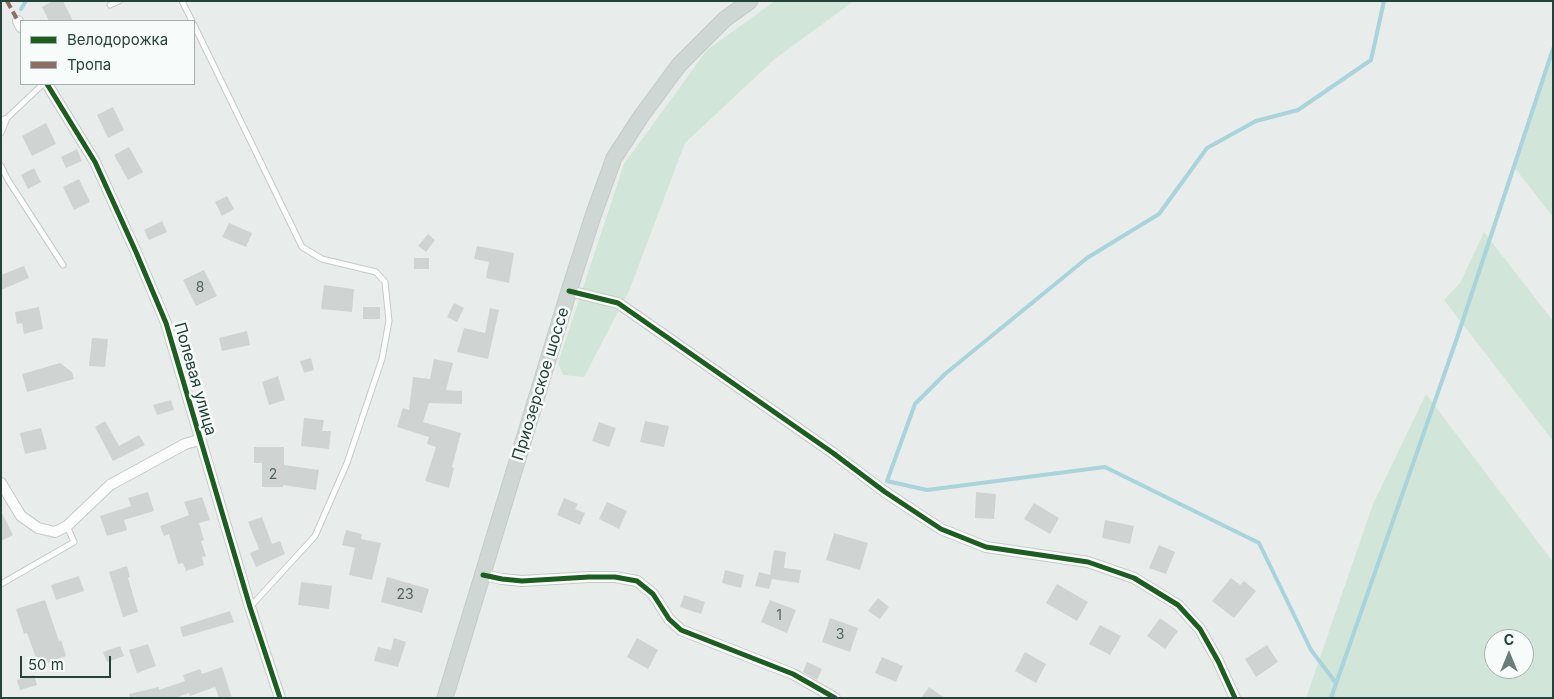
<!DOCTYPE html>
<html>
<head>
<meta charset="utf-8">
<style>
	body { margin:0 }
	#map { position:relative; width:1554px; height:699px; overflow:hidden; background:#e8edeb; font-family:Inter,sans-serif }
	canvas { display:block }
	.frame { position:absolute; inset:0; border:2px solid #24423a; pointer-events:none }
	.legend { position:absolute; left:20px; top:20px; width:175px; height:65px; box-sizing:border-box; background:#f7fbf9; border:1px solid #a3b1ad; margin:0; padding:6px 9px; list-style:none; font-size:15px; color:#24423a }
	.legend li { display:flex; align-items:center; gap:10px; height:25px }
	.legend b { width:25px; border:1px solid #a3b1ad }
	.north { position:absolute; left:1484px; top:629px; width:50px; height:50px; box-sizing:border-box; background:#f7fbf9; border:1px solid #a3b1ad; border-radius:50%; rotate:0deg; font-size:14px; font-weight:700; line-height:20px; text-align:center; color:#24423a }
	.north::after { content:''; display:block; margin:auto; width:18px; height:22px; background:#697e78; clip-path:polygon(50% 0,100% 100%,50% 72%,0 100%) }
	.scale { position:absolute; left:20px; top:656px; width:91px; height:22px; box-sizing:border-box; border:2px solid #24423a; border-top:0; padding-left:6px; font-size:15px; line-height:18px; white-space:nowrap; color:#24423a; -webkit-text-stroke:4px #f7fbf9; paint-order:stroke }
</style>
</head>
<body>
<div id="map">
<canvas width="1554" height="699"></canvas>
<div class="frame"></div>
<ul class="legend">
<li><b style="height:6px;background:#1b5e20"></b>Велодорожка</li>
<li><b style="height:6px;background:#8d6e63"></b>Тропа</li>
</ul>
<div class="north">С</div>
<div class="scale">50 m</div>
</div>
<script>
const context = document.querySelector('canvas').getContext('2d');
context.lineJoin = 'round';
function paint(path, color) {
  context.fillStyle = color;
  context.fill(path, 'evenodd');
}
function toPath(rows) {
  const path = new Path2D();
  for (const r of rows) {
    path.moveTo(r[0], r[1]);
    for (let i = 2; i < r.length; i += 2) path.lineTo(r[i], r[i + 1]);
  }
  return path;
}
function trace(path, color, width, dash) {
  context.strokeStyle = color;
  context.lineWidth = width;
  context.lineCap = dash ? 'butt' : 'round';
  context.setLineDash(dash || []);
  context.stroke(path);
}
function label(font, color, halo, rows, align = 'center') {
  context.font = font + ' Inter,sans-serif';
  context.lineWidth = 5;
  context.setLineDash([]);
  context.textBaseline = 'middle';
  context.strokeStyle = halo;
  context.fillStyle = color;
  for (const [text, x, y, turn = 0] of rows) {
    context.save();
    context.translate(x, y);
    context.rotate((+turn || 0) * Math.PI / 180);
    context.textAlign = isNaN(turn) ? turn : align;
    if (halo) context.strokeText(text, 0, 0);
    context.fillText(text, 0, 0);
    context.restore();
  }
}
paint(toPath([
	[775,1,854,1,776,58,685,143,629,291,584,377,563,375,558,363,624,164,707,50],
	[1553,49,1553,217,1514,167],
	[1484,232,1553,321,1553,441,1444,300,1460,283],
	[1426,394,1553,562,1553,698,1306,698,1373,504],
	[1494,639,1524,639,1524,669,1494,669]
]), '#d1e6d8');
trace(toPath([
	[21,9,26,1],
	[1336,683,1311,650,1259,543,1105,467,927,490,887,481,915,404,945,374,1087,258,1159,214,1207,148,1256,121,1298,110,1371,60,1384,1],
	[1331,698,1457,338,1553,49]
]), '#a9d4db', 4);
paint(toPath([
	[52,1,63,1,73,21,49,21,42,7],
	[113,107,124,130,108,138,97,115],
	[46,123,56,144,32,156,22,136],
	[129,147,143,172,128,180,114,155],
	[77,149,82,161,66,168,61,157],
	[34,168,41,182,28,189,21,175],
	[79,179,90,202,74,210,63,187],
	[227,196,234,209,222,216,215,202],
	[162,221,167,232,149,240,144,230],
	[229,223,252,233,246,247,222,237],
	[428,234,435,240,426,252,418,246],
	[477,246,514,253,509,283,486,278,489,262,474,259],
	[414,258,429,258,429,269,414,269],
	[24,266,29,278,1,290,1,275],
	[204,270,217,296,196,306,183,280],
	[324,285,354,289,352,312,321,309],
	[454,303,464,308,457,322,447,317],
	[39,307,43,329,24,334,22,323,17,324,15,312],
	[363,307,380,307,380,319,363,319],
	[490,308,499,310,488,359,457,352,464,328,485,333],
	[247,331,250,345,222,351,219,338],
	[92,338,108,339,105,367,89,366],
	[311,358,314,370,304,373,300,361],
	[434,359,453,363,446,390,462,391,462,404,429,403,423,422,461,433,452,467,454,468,449,488,425,481,436,447,427,444,429,437,397,427,403,408,409,410,413,377,430,379],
	[60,363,72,372,74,379,27,392,22,374],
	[278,376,285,400,269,405,262,382],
	[171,400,174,410,157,415,153,405],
	[304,418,324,420,322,431,331,431,329,449,301,446],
	[105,421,119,446,139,435,145,445,113,461,95,427],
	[645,421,669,426,664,447,640,442],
	[599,422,616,428,609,447,592,441],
	[41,428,47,449,25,454,20,433],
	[254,447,284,447,284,465,319,470,316,490,283,485,283,487,262,487,262,463,254,463],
	[148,492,154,511,124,520,127,530,107,536,100,516,131,506,128,498],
	[976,492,996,494,994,519,975,518],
	[202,497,210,520,199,523,204,540,201,541,206,556,202,557,204,565,186,571,183,563,178,564,169,534,164,536,160,526,189,515,184,502],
	[564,498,578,504,575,509,585,513,580,525,557,515],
	[607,502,627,511,619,529,599,519],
	[1034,503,1059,518,1050,534,1024,519],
	[1,511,13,535,1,541],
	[262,517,272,544,280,541,285,554,256,567,250,553,259,549,248,522],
	[1105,520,1134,526,1130,544,1102,538],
	[346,530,362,534,361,539,381,543,372,580,349,575,355,548,342,545],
	[834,533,868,543,860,570,826,560],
	[1159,545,1175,552,1166,574,1149,568],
	[774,550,786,552,784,568,801,570,799,583,772,579,769,589,755,586,759,572,770,575],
	[127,566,130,577,128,578,138,612,123,617,109,572],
	[725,570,744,575,741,588,722,583],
	[79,576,84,591,56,600,51,585],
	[387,577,429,589,422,613,381,602],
	[1231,578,1240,585,1244,581,1256,591,1234,618,1212,601],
	[301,582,332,586,329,609,298,605],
	[1057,584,1088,602,1077,621,1046,603],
	[684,595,705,602,701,614,680,607],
	[878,598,889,607,880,619,868,611],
	[45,600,59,641,61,640,66,656,39,666,27,633,24,634,16,609],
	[770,600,796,610,787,633,761,622],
	[230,611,234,622,183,637,180,627],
	[830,618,858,628,850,652,822,642],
	[1160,618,1178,631,1165,649,1147,636],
	[1100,625,1121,636,1110,655,1089,644],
	[394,638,406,642,398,667,374,661,378,647,391,650],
	[637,638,658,650,648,669,627,657],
	[148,644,156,666,137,673,129,650],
	[1267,645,1278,662,1256,677,1245,659],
	[120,646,124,656,107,662,103,652],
	[1025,652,1046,664,1036,683,1015,671],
	[882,657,903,666,896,682,875,673],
	[807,662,822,669,817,680,803,672],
	[222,667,232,698,219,698,215,687,190,696,189,693,175,698,130,698,129,694,159,687,159,690,185,681,183,675,200,669,202,674],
	[34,675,37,685,20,690,17,680],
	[929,687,945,698,921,698]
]), '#cfd4d2');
const service = toPath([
	[182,1,192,21],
	[110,5,119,1],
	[194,25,302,247,322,259,376,272,385,282,389,321,382,359,347,463,315,536,251,606],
	[1,120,7,118,43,84],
	[1,133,7,118],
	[1,166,8,180,63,265],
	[1,584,74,542,67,526]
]);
const minor = toPath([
	[18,21,21,27],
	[47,84,95,162,136,252,166,323,250,607,280,698],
	[569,291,618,303,833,453,885,492,941,529,986,547,1088,562,1134,578,1178,605,1200,629,1218,661,1235,698],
	[1,483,21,516,38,528,55,532,67,526,110,485,185,444,199,440],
	[483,575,502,579,522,581,589,577,615,577,637,581,653,594,669,619,681,630,793,674,835,698]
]);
const primary = toPath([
	[445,698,569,291,593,216,614,158,642,115,679,65,725,19,750,1]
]);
trace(service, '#c5cac8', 7);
trace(minor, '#c5cac8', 12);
trace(primary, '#c3ccc9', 17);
trace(service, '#fcfcfc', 5);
trace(minor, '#fcfcfc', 10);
trace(primary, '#cfd7d5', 15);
trace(toPath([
	[7,1,18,21]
]), '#8d6e63', 4, [8, 4]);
trace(toPath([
	[47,84,95,162,136,252,166,323,250,607,280,698],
	[569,291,618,303,833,453,885,492,941,529,986,547,1088,562,1134,578,1178,605,1200,629,1218,661,1235,698],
	[483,575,502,579,522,581,589,577,615,577,637,581,653,594,669,619,681,630,793,674,835,698]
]), '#1b5e20', 5);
label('14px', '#506761', null, [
	["8",200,288],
	["2",273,475],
	["23",405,595],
	["1",779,616],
	["3",840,635]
]);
label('16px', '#24423a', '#f7fbf9', [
	["Полевая улица",195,379,74],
	["Приозерское шоссе",541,384,-73]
]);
</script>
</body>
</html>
